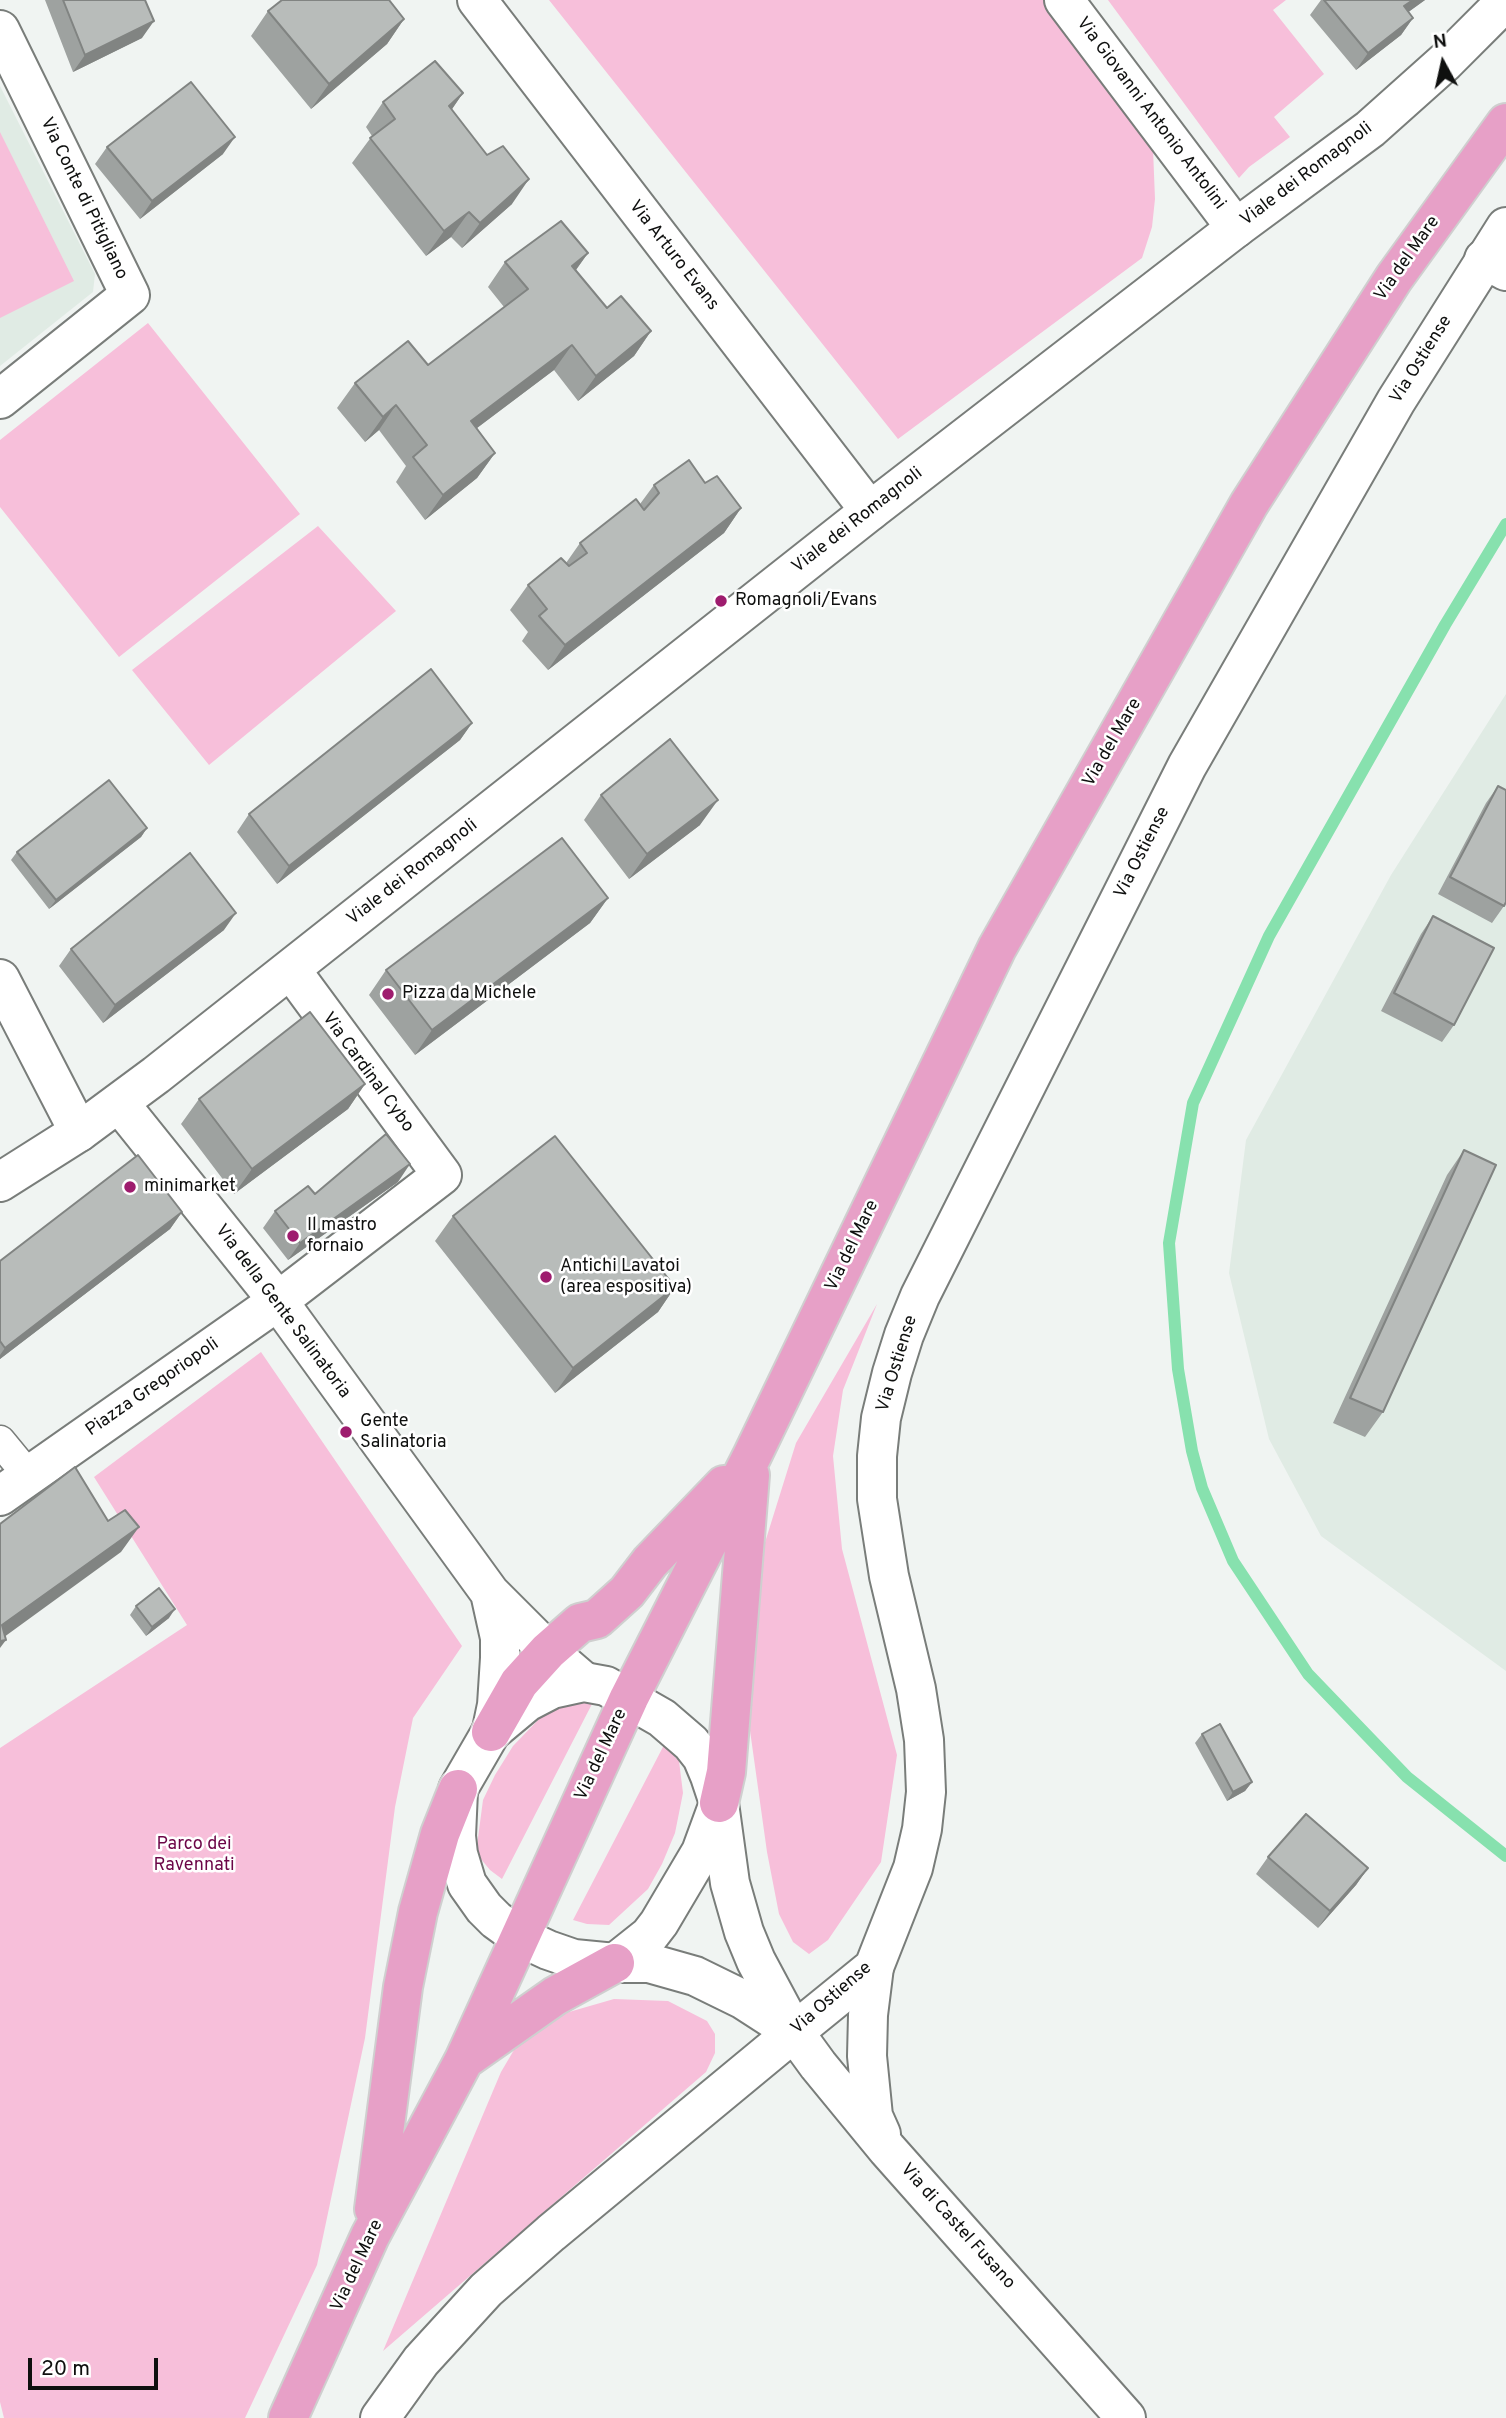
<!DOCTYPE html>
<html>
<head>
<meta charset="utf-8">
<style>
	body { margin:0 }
	#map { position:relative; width:1506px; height:2418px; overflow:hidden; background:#f0f4f2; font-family:Overpass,sans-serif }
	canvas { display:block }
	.north { position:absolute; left:1408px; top:28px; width:70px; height:70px; -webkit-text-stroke:5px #fff; paint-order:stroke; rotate:352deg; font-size:19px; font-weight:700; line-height:28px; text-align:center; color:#0f100f }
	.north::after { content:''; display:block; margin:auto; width:24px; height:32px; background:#0f100f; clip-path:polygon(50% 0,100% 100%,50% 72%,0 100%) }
	.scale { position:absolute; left:28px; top:2358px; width:130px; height:32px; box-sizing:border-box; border:4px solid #0f100f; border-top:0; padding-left:9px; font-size:21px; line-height:24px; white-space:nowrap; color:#0f100f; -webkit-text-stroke:5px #fff; paint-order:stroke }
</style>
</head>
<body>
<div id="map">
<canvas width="1506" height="2418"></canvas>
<div class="north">N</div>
<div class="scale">20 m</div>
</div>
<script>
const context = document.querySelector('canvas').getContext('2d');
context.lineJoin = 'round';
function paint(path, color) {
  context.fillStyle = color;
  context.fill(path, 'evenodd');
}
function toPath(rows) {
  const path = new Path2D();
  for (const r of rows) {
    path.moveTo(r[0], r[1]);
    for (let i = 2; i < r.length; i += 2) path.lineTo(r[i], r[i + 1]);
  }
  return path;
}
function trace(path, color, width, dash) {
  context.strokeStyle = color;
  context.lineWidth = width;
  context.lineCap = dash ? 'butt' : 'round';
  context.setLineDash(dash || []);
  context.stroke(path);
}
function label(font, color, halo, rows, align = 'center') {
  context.font = font + ' Overpass,sans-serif';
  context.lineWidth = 5;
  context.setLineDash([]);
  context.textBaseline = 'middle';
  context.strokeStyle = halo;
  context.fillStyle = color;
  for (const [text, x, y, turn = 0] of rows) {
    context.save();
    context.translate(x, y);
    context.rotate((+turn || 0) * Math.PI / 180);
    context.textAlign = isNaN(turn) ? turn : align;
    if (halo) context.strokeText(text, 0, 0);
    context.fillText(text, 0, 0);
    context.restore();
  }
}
paint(toPath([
	[0,86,95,274,93,292,0,366],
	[1506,694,1506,1671,1321,1536,1269,1439,1229,1273,1246,1140,1391,875]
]), '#e0ebe4');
paint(toPath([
	[549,0,1044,0,1140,126,1153,149,1155,199,1152,227,1142,258,898,439],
	[1108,0,1286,0,1273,10,1324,74,1274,117,1290,137,1249,167,1239,178],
	[0,132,74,281,0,318],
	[148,323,300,514,119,657,0,507,0,440],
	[318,526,396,611,209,765,132,670],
	[877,1304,843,1390,833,1456,842,1549,897,1755,881,1862,828,1940,809,1954,793,1942,779,1914,767,1852,746,1702,757,1568,796,1443],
	[261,1352,462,1646,413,1718,395,1807,365,2038,317,2265,245,2418,4,2418,0,2402,0,1748,187,1625,94,1477],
	[570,1700,592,1704,502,1879,490,1870,476,1853,483,1800,495,1775,513,1746,541,1717],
	[664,1745,679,1761,683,1793,675,1833,662,1864,648,1889,609,1925,587,1924,573,1920],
	[614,1999,668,2001,707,2021,715,2034,715,2053,706,2072,383,2351,501,2072,524,2033,569,2012]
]), '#f7bfda');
trace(toPath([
	[1506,524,1445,625,1269,936,1193,1103,1169,1243,1178,1369,1192,1451,1202,1488,1233,1561,1308,1674,1407,1777,1506,1856]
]), '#87e1ae', 12);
const pedestrian = toPath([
	[0,1441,28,1475]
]);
const minor = toPath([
	[477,0,870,511],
	[1064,0,1236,228],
	[0,30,130,295,0,399],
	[1484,259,1506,271],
	[0,979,79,1132],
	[0,1496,278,1301,442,1175,291,970]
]);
const tertiary = toPath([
	[119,1103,278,1301,490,1593,548,1651,584,1682],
	[490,1593,500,1638,500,1658,497,1705,492,1729],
	[458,1791,456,1836,458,1854,467,1884,484,1908,496,1920,518,1936,548,1950,574,1959,615,1963,649,1936,659,1923,701,1852,719,1803],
	[874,1967,868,2015,867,2056,873,2116,881,2134],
	[380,2418,421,2361,486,2290,551,2233,794,2032,818,2065,887,2149,1126,2418]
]);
const secondary = toPath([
	[0,1182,79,1132,156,1075,870,511,1236,228,1370,129,1445,62,1506,1],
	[458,1789,491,1732,527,1702,552,1689,584,1682,606,1686,662,1718,691,1743,702,1757,710,1776,719,1803,730,1883,744,1932,756,1961,794,2032],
	[615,1963,649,1963,695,1976,744,2000,792,2031],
	[794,2032,874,1967,913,1868,922,1829,926,1792,924,1740,916,1689,889,1576,877,1499,877,1456,881,1418,892,1373,904,1335,920,1296,1187,766,1396,401,1506,227]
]);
const primary = toPath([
	[491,1732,519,1683,548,1651,580,1623,597,1619,627,1592,650,1562,724,1485],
	[719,1803,726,1772,750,1475],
	[464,2060,555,1996,615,1963],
	[374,2209,403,1987,418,1912,440,1834,458,1789],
	[288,2418,370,2236,464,2060,629,1698,752,1456,997,948,1249,504,1394,278,1506,123]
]);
trace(pedestrian, '#797d7a', 33);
trace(minor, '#797d7a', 42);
trace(tertiary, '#797d7a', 42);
trace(secondary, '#797d7a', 42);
trace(primary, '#cfcfcf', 42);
trace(pedestrian, '#fff', 30);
trace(minor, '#fff', 38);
trace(tertiary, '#fff', 38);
trace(secondary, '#fff', 38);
trace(primary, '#e7a0c7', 38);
paint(toPath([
	[45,0,145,0,142,38,73,72],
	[1321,0,1425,0,1408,12,1413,18,1401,35,1356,70,1310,15],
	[268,11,404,19,387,44,311,109,251,36],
	[463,93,451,110,512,204,462,248,451,237,426,256,352,163,372,136,366,127,383,102],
	[107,147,223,154,140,219,95,164],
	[588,253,576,270,607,308,651,331,634,356,578,401,554,370,477,428,495,453,477,478,425,520,396,482,406,466,379,430,365,442,337,408,355,383,428,365,504,307,488,287,505,262],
	[705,483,741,508,724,533,548,670,522,641,528,632,510,610,528,585,566,563,580,543,640,504,654,485],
	[472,723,460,740,277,884,237,832,249,814],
	[1498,786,1504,906,1492,923,1438,894,1486,803],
	[601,795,700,825,629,879,584,820],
	[147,828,141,837,49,909,11,860,17,852],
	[608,898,590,923,415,1055,369,995,386,970],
	[1433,916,1454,1025,1442,1042,1381,1011,1421,934],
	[224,930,103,1023,59,966,71,949],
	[365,1084,348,1109,234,1194,181,1124,199,1099],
	[1464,1150,1383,1412,1365,1437,1333,1423,1447,1175],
	[398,1182,288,1260,263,1228,275,1211,315,1194],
	[182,1212,170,1229,0,1359,0,1261],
	[453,1216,675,1287,658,1312,555,1393,435,1241],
	[136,1606,169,1618,146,1636,130,1615],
	[1202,1734,1252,1782,1245,1791,1227,1801,1195,1743],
	[1268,1857,1368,1868,1356,1885,1318,1928,1256,1874]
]), '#9ea2a0');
paint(toPath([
	[1413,0,1425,0,1392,24,1404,6],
	[1413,18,1401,35,1356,70,1368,53],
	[404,19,387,44,311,109,329,84],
	[154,21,142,38,73,72,85,55],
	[463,93,446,118,449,106],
	[235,137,223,154,140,219,152,201],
	[529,179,512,204,462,248,480,223],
	[469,212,451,237,426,256,444,231],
	[588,253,570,278,572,266],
	[651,331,634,356,578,401,596,376],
	[572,345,554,370,453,446,471,421],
	[396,405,379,430,365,442,383,417],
	[495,453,477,478,425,520,443,495],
	[741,508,724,533,548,670,565,645],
	[472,723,460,740,277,884,289,866],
	[718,800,700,825,629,879,647,854],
	[147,828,141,837,49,909,56,900],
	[608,898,590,923,415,1055,432,1030],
	[236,913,224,930,103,1023,115,1005],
	[365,1084,348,1109,234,1194,252,1169],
	[410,1164,398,1182,288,1260,300,1243],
	[182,1212,170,1229,0,1359,0,1355,5,1348],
	[675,1287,658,1312,555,1393,573,1368],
	[139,1527,121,1552,0,1640,2,1625],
	[175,1609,169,1618,146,1636,152,1627],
	[6,1640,0,1648,0,1641],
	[1252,1782,1245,1791,1227,1801,1233,1792],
	[1368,1868,1356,1885,1318,1928,1330,1911]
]), '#818482');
const building = toPath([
	[63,0,145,0,154,21,85,55,63,0],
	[282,0,389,0,404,19,329,84,268,11,282,0],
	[1324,0,1413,0,1404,6,1413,18,1368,53,1324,0],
	[435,61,463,93,449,106,487,155,503,146,529,179,480,223,469,212,444,231,370,138,395,119,383,102,435,61],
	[191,82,235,137,152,201,107,147,191,82],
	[561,221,588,253,572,266,607,308,621,296,651,331,596,376,572,345,471,421,495,453,443,495,413,457,427,445,396,405,383,417,355,383,408,341,428,365,528,289,505,262,561,221],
	[689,460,705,483,717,476,741,508,565,645,539,616,547,609,528,585,561,558,569,566,587,553,580,543,636,499,644,510,659,493,654,485,689,460],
	[431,669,472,723,289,866,249,814,431,669],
	[670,739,718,800,647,854,601,795,670,739],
	[109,780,147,828,56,900,17,852,109,780],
	[1498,786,1506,790,1506,902,1504,906,1450,877,1498,786],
	[562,838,608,898,432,1030,386,970,562,838],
	[190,853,236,913,115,1005,71,949,190,853],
	[1433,916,1494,948,1454,1025,1394,993,1433,916],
	[310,1012,365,1084,252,1169,199,1099,310,1012],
	[386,1134,410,1164,300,1243,275,1211,308,1186,315,1194,386,1134],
	[555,1136,675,1287,573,1368,453,1216,555,1136],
	[1464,1150,1496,1165,1383,1412,1350,1398,1464,1150],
	[138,1155,182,1212,5,1348,0,1341,0,1261,138,1155],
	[75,1467,108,1521,125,1510,139,1527,2,1625,6,1640,0,1641,0,1524,75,1467],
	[159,1588,175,1609,152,1627,136,1606,159,1588],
	[1220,1724,1252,1782,1233,1792,1202,1734,1220,1724],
	[1306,1814,1368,1868,1330,1911,1268,1857,1306,1814]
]);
paint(building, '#b8bcba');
trace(building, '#818482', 2);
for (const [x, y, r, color] of [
	[721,601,7,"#9e1c6e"],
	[388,994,7,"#9e1c6e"],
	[130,1187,7,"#9e1c6e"],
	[293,1236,7,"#9e1c6e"],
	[546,1277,7,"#9e1c6e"],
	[346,1432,7,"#9e1c6e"]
]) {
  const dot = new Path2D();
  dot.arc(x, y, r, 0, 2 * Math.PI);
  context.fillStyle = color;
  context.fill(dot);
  trace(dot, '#fff', 2.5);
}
label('18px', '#0f100f', '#fff', [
	["Via Giovanni Antonio Antolini",1150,114,53],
	["Viale dei Romagnoli",1307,175,-37],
	["Via Conte di Pitigliano",83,199,64],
	["Via Arturo Evans",673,256,52],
	["Via del Mare",1408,259,-55],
	["Via Ostiense",1422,360,-58],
	["Viale dei Romagnoli",858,521,-38],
	["Via del Mare",1113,743,-60],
	["Via Ostiense",1143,853,-63],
	["Viale dei Romagnoli",413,873,-38],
	["Via Cardinal Cybo",367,1073,54],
	["Via del Mare",853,1246,-64],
	["Via della Gente Salinatoria",282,1312,53],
	["Via Ostiense",898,1364,-73],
	["Piazza Gregoriopoli",153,1388,-35],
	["Via del Mare",602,1755,-65],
	["Via Ostiense",832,1999,-41],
	["Via di Castel Fusano",957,2227,48],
	["Via del Mare",358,2266,-65]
]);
label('18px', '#0f100f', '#fff', [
	["Romagnoli/Evans",735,601],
	["Pizza da Michele",402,994],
	["minimarket",144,1187],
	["Il mastro",307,1226],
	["fornaio",307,1247],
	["Antichi Lavatoi",560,1267],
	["(area espositiva)",560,1288],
	["Gente",360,1422],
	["Salinatoria",360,1443]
], 'left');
label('18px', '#6b0547', '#fff', [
	["Parco dei",194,1845],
	["Ravennati",194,1866]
]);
</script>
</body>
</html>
